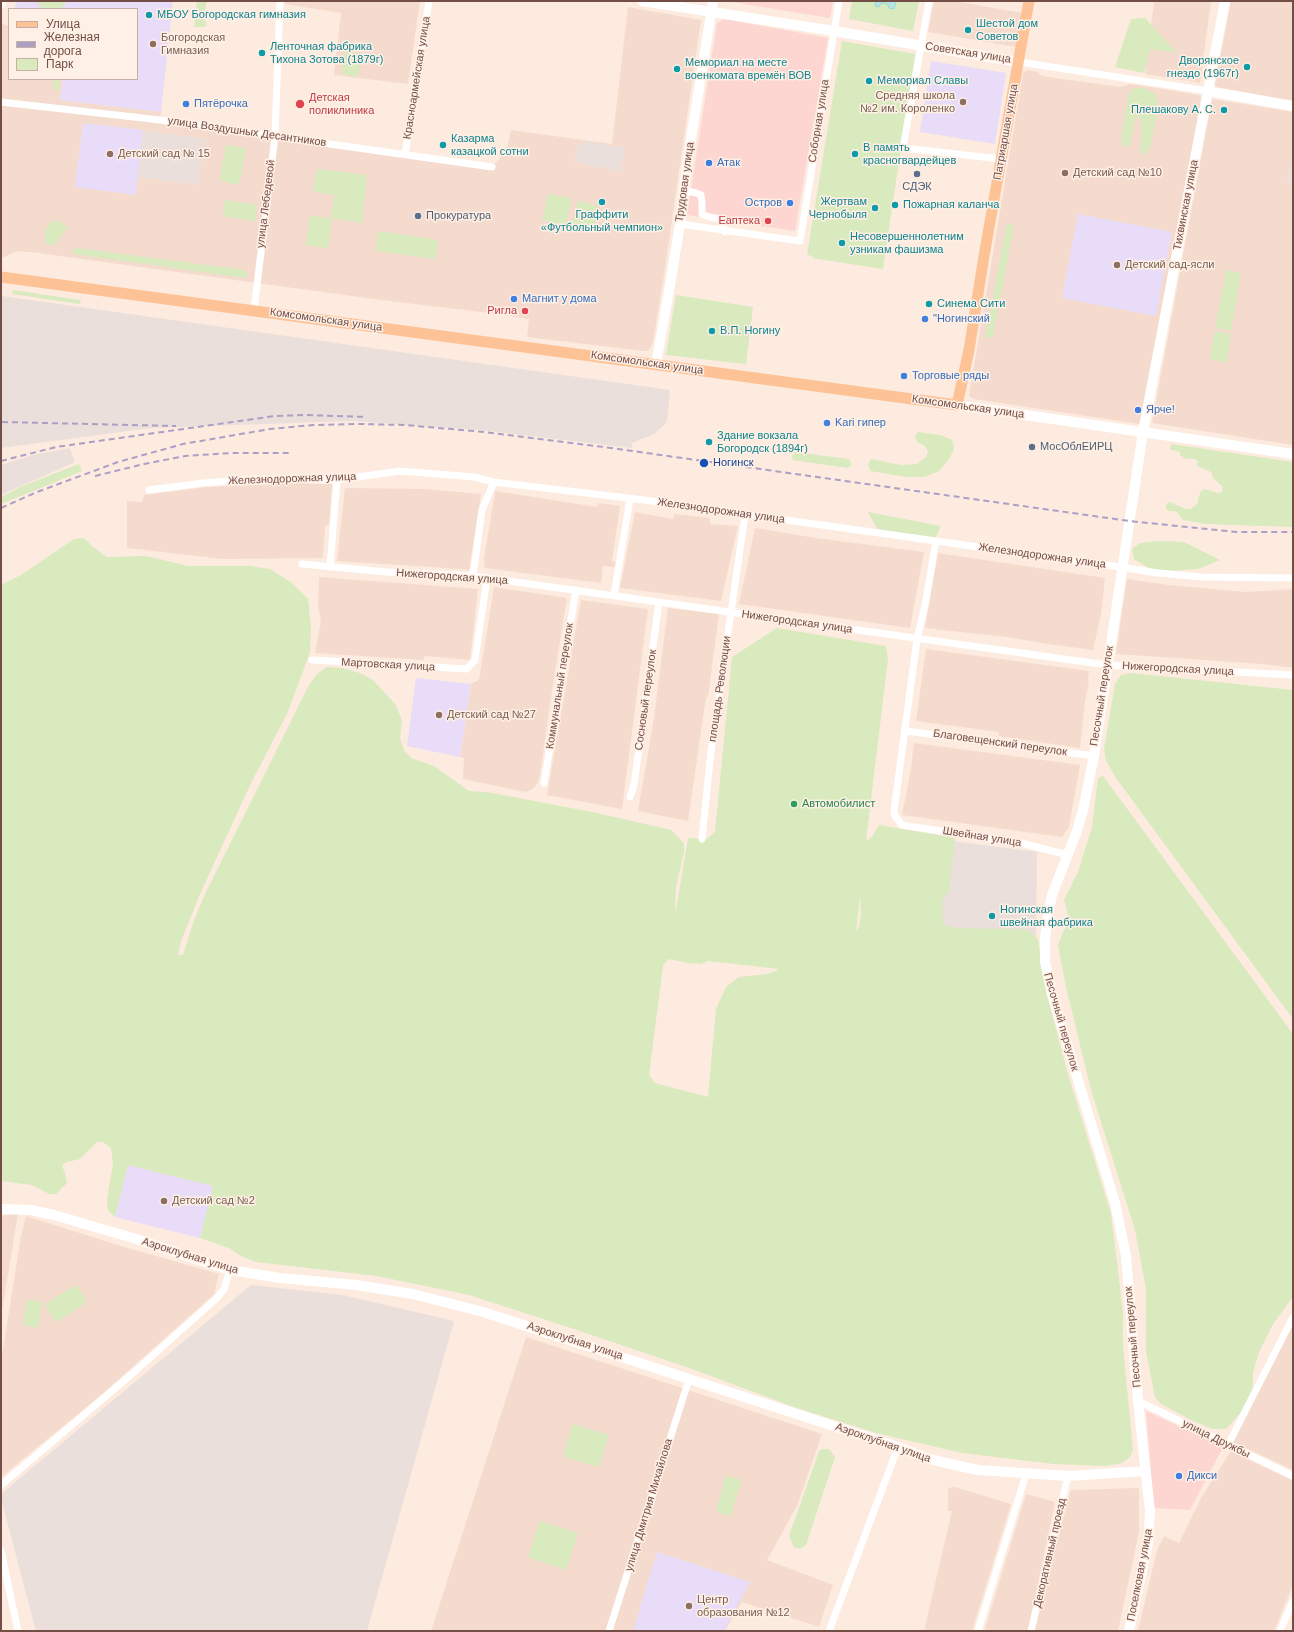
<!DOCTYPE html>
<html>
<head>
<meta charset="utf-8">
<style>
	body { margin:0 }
	#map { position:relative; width:1294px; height:1632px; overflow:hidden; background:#fdebdf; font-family:Arial,sans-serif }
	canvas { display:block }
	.frame { position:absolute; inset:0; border:2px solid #734e47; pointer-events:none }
	.legend { position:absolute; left:8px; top:8px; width:130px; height:72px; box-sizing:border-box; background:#fff0e5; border:1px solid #c7afa6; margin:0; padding:5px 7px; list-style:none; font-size:12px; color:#734e47 }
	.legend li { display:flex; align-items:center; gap:8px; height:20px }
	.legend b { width:20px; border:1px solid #c7afa6 }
</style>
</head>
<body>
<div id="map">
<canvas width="1294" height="1632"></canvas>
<div class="frame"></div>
<ul class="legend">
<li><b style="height:5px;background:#fdc295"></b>Улица</li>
<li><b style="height:5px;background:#ac9fc5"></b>Железная дорога</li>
<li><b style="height:11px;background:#d8eabe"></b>Парк</li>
</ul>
</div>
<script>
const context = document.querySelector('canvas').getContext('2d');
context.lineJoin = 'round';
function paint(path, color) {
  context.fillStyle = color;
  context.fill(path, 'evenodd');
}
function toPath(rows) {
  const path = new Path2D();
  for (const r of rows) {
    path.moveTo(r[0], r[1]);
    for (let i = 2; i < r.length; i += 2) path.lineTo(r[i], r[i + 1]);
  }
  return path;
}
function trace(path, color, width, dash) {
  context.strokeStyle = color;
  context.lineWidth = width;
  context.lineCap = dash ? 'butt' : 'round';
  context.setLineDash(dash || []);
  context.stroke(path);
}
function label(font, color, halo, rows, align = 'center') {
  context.font = font + ' Arial,sans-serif';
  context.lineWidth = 3;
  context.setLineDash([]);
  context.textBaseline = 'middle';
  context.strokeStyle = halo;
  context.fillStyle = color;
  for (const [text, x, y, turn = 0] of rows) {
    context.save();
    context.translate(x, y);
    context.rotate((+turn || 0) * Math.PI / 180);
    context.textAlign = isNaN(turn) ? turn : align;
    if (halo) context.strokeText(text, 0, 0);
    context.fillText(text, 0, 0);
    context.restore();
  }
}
paint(toPath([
	[285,1,420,1,408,84,334,75,341,13,285,4],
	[934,1,953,1,1023,13,1017,47,928,32],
	[1154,1,1211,1,1200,83,1145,74],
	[1231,1,1293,1,1293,101,1217,89,1216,87,1215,84],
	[628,7,701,20,664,275,654,336,652,345,648,351,643,351,527,337,529,319,489,313,374,299,38,253,18,251,1,258,1,23,9,26,9,79,63,79,60,100,161,112,160,120,492,167,507,150,511,130,612,144],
	[1028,70,1038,72,1040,75,1048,77,1120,87,1131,84,1199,95,1202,98,1140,424,974,399,969,396,1023,74,1024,72],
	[1212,99,1293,112,1293,445,1152,423],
	[302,483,332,484,329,524,325,526,323,558,223,559,127,548,127,501,142,502,144,495,207,487],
	[345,488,423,489,481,494,469,570,432,567,337,561],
	[495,491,597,507,599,503,620,506,612,561,615,562,615,567,603,566,601,583,485,568,484,559],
	[635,512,673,519,674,514,710,518,710,524,738,526,721,601,620,588],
	[755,528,816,538,924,552,910,628,739,604],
	[938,553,1105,578,1101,614,1093,650,1048,644,1007,637,925,628],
	[319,577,478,589,470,660,425,656,423,660,315,653,321,621,318,606],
	[1127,579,1168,585,1246,592,1293,589,1293,668,1263,664,1116,654],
	[494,587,567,598,551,697,540,775,538,782,534,788,526,792,463,779,464,758,460,757,471,684,479,680],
	[581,600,648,609,622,809,547,795],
	[668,608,719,614,708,697,706,698,704,711,688,821,638,811,654,718],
	[926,649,1089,671,1088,681,1089,682,1085,701,1080,748,999,736,999,732,916,721],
	[914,743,1080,765,1069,827,1062,837,902,815,911,769],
	[18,1214,1,1317,1,1216],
	[26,1216,121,1246,219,1274,214,1294,100,1396,1,1477,1,1362,21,1236],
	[1293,1320,1293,1470,1233,1442],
	[526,1337,822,1434,797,1506,767,1560,833,1585,819,1627,742,1602,725,1631,431,1631],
	[1231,1451,1293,1481,1293,1585,1274,1631,1138,1631,1157,1550,1164,1536,1179,1543,1201,1498],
	[955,1487,1011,1504,972,1631,924,1631,952,1511,948,1511,948,1488],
	[1139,1488,1139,1532,1118,1631,1033,1631,1071,1490],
	[1026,1494,1055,1502,1028,1631,991,1631,985,1629]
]), '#f4dbcd');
paint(toPath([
	[726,1,833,1,830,18],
	[724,19,828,38,795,231,687,215,717,23],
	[1146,1411,1223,1447,1190,1510,1154,1508]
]), '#fdd6d2');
paint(toPath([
	[143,130,204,139,198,185,138,177],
	[584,141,625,148,621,172,574,162,577,147],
	[1290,163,1293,164,1293,185,1287,183],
	[2,296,670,390,667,422,654,434,632,443,632,448,480,430,352,421,151,428,1,448],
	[70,448,75,462,1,495,1,465,33,455],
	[945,840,1037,852,1036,940,937,932],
	[251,1285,343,1295,454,1321,367,1631,36,1631,1,1499,1,1494]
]), '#eadfdb');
paint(toPath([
	[17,1,173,1,161,112,60,100,63,79,137,79,137,9,14,9],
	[931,61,1006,73,995,144,920,132],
	[83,123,143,130,136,195,75,187],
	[1078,214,1172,232,1156,316,1062,298],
	[416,678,471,684,460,757,407,746],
	[128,1165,214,1186,200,1238,115,1217],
	[657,1552,750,1582,724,1631,633,1631]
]), '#e8dcf8');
paint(toPath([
	[36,1,66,1,65,5,60,9,42,9],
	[197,1,207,1,203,18,207,24,205,27,194,27],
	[852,1,919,1,913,31,849,19],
	[1145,18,1177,53,1150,49,1144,73,1115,67,1131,19],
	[842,41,915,54,883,269,812,258,813,256,807,255],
	[345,52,362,54,358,77,342,74],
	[54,79,60,79,59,90,55,91,53,88],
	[1133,88,1144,88,1155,94,1158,102,1157,114,1150,148,1144,155,1140,151,1142,125,1138,116,1135,117,1130,145,1125,148,1121,141,1128,96],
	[228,145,245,148,246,150,239,184,237,185,219,180,226,146],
	[317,169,367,175,362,223,332,218,328,248,306,245,310,216,331,218,334,195,313,192],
	[548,194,572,198,566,225,542,220],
	[225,200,257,205,255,221,223,216],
	[578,201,599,206,592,231,571,226],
	[52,221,61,222,68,227,54,245,49,245,45,242,45,235,46,229],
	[1007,223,1014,225,993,337,985,338],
	[378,231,438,240,435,259,376,251],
	[76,248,238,269,246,271,248,275,245,278,73,254,72,251],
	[1226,270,1241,273,1231,331,1215,328],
	[13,290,80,300,81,302,79,304,12,294],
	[676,295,753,307,746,364,666,355],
	[1215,331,1231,334,1227,362,1210,360],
	[918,432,940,435,952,440,954,448,950,458,939,471,924,477,908,477,870,471,868,464,871,459,901,465,917,464,926,457,928,451,925,446,917,442,915,436],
	[1171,444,1293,462,1293,527,1206,524,1183,520,1178,513,1174,511,1169,511,1166,509,1166,504,1170,502,1186,509,1191,509,1198,503,1198,499,1201,491,1205,489,1217,493,1222,492,1223,487,1213,478,1212,473,1209,471,1197,466,1198,462,1195,459,1186,459,1180,455,1180,452,1172,450,1170,449],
	[795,452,849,459,852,465,847,468,793,460,792,456],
	[79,464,82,471,1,504,1,497,20,487],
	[868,512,941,526,935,539,878,530],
	[84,538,93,547,107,557,146,556,188,566,250,566,270,569,292,583,308,599,311,627,310,652,305,666,287,714,252,781,200,894,181,941,178,955,183,955,194,920,205,894,309,685,317,674,327,667,342,668,360,673,373,680,395,704,402,720,400,738,404,750,411,758,434,766,469,791,487,792,597,813,671,830,684,843,684,852,676,887,675,916,688,838,707,839,715,832,732,657,777,628,886,646,888,659,866,841,872,837,879,825,955,838,949,890,942,901,943,924,956,928,1017,929,1030,931,1038,939,1044,982,1067,1071,1111,1214,1123,1312,1123,1347,1133,1449,1130,1457,1122,1463,1105,1466,1054,1464,962,1453,876,1433,794,1407,692,1369,571,1328,469,1295,377,1276,256,1262,241,1256,229,1248,200,1238,213,1186,128,1165,115,1217,108,1210,107,1199,113,1163,111,1148,103,1142,97,1142,80,1159,66,1162,62,1166,65,1173,67,1183,56,1194,49,1194,32,1185,1,1181,1,585,21,575,74,539],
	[860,896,861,914,859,927,856,932],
	[668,959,689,963,701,964,708,961,779,969,768,974,739,977,726,987,716,1009,708,1097,655,1083,649,1075,663,966],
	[1160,541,1184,542,1220,560,1198,569,1170,571,1150,569,1134,559,1132,549,1140,543],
	[1131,673,1293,690,1293,1019,1116,778,1106,761,1104,749,1115,684,1121,675],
	[1103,776,1293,1034,1293,1297,1273,1324,1259,1352,1253,1372,1253,1395,1248,1405,1226,1429,1212,1429,1191,1420,1161,1404,1155,1397,1146,1351,1146,1289,1135,1230,1091,1090,1066,987,1058,945,1063,932,1070,921,1064,900,1078,872,1092,827,1098,778],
	[74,1286,77,1286,86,1299,85,1303,59,1321,55,1321,46,1307,45,1304],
	[27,1300,42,1302,38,1328,23,1325],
	[573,1424,609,1435,599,1467,563,1457],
	[821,1449,829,1449,835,1457,806,1545,800,1549,794,1547,789,1536,818,1454],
	[726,1475,741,1480,731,1516,716,1512],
	[540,1521,578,1533,566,1570,528,1557]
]), '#d8eabe');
const water = toPath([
	[876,1,896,1,894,9,889,8,888,5,885,3,881,3,879,7,875,6,876,1]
]);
paint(water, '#b4e6e3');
trace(water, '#9ad8d5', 1);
trace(toPath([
	[929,1,903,148,1001,159],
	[1019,62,1208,91],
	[1,102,160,120,492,167],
	[405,154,429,1],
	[683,190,696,193,701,195,702,202,702,214,709,217,721,219,725,232],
	[680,224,800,241,839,1],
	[254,310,275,136,280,1],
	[149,490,203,483,257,479,337,480,400,471,474,477,494,482,644,500,1114,566,1158,573,1202,577,1293,578],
	[936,541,925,605,917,639,894,811,895,816,902,825,908,826,1021,843,1068,855],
	[302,564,386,572,473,576,1107,665,1293,675],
	[330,567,337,480],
	[473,576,482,510,494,482],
	[614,595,630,499],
	[312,660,467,669,475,660,487,578],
	[906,731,1094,756],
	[544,783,576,590],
	[630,797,634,785,659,602],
	[702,839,711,751,745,515],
	[1138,1401,1293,1476],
	[1228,1445,1293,1317],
	[1,1485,132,1374,217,1298,224,1289,230,1270],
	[1,1551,18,1631],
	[609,1631,689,1379],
	[829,1631,898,1447],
	[978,1631,1026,1474],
	[1031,1631,1068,1476],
	[1280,1631,1293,1601]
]), '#fff', 7);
trace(toPath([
	[642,1,834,31,1019,62],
	[1,3,2,1],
	[1208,91,1293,106],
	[656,364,670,285,680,224,687,164,713,1],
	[957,405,1293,454],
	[1,1209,31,1210,54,1215,133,1238,230,1270,280,1278,356,1285,413,1294,483,1312,898,1447,926,1458,946,1463,978,1470,1068,1476,1146,1471],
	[1129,1631,1148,1543,1150,1512,1138,1401,1126,1256,1115,1203,1052,994,1045,962,1045,938,1048,915,1052,895,1077,831,1083,810,1094,756,1143,432,1225,1]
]), '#fff', 10);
trace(toPath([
	[1,277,957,405,969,350,984,256,1029,1]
]), '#fdc295', 11);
trace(toPath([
	[2,422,176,426],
	[1,461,56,447,275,416,304,415,367,417],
	[95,476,144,464,185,456,231,453,289,453],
	[1,508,37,492,118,462,183,444,270,429,313,425,360,424,405,425,484,432,604,447,1129,521,1236,532,1293,532]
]), '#ac9fc5', 2, [6, 4]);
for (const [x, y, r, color] of [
	[149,15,4,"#0f9aa8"],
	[968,30,4,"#0f9aa8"],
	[153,44,4,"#8d6e63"],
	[262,53,4,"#0f9aa8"],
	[1247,67,4,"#0f9aa8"],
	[677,69,4,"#0f9aa8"],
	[869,81,4,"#0f9aa8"],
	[963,102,4,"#8d6e63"],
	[186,104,4,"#3f7fe0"],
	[300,104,5,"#e0444e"],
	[1224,110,4,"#0f9aa8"],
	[443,145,4,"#0f9aa8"],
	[110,154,4,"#8d6e63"],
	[855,154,4,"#0f9aa8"],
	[709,163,4,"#3f7fe0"],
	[1065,173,4,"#8d6e63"],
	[917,174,4,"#5c6f8a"],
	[602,202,4,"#0f9aa8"],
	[790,203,4,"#3f7fe0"],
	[895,205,4,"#0f9aa8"],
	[875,208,4,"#0f9aa8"],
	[418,216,4,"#5c6f8a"],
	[768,221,4,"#e0444e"],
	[842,243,4,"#0f9aa8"],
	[1117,265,4,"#8d6e63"],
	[514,299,4,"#3f7fe0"],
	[929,304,4,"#0f9aa8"],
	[525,311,4,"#e0444e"],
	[925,319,4,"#3f7fe0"],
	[712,331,4,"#0f9aa8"],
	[904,376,4,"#3f7fe0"],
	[1138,410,4,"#3f7fe0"],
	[827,423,4,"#3f7fe0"],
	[709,442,4,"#0f9aa8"],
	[1032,447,4,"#5c6f8a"],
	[704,463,5,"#1a4fb4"],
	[439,715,4,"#8d6e63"],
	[794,804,4,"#2e9e5b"],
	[992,916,4,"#0f9aa8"],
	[164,1201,4,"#8d6e63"],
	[1179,1476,4,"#3f7fe0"],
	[689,1606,4,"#8d6e63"]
]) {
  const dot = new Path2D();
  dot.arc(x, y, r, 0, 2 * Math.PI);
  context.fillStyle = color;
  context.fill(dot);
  trace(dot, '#fff0e5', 1.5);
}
label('11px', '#0d838f', '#fff0e5', [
	["МБОУ Богородская гимназия",157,15],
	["Шестой дом",976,24],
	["Советов",976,37],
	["Ленточная фабрика",270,47],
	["Тихона Зотова (1879г)",270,60],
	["Дворянское",1239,61,"right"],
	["гнездо (1967г)",1239,74,"right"],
	["Мемориал на месте",685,63],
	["военкомата времён ВОВ",685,76],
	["Мемориал Славы",877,81],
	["Плешакову А. С.",1216,110,"right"],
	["Казарма",451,139],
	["казацкой сотни",451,152],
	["В память",863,148],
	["красногвардейцев",863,161],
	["Жертвам",867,202,"right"],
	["Чернобыля",867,215,"right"],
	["Пожарная каланча",903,205],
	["Граффити",602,215,"center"],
	["«Футбольный чемпион»",602,228,"center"],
	["Несовершеннолетним",850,237],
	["узникам фашизма",850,250],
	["Синема Сити",937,304],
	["В.П. Ногину",720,331],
	["Здание вокзала",717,436],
	["Богородск (1894г)",717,449],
	["Ногинская",1000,910],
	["швейная фабрика",1000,923]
], 'left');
label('11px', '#785e54', '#fff0e5', [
	["Богородская",161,38],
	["Гимназия",161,51],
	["Средняя школа",955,96,"right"],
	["№2 им. Короленко",955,109,"right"],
	["Детский сад № 15",118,154],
	["Детский сад №10",1073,173],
	["Детский сад-ясли",1125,265],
	["Детский сад №27",447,715],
	["Детский сад №2",172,1201],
	["Центр",697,1600],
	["образования №12",697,1613]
], 'left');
label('11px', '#734e47', '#fff0e5', [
	["Советская улица",968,53,9],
	["Красноармейская улица",417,78,-81],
	["Соборная улица",819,121,-81],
	["улица Воздушных Десантников",247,132,8],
	["Патриаршая улица",1006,132,-80],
	["Трудовая улица",685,182,-82],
	["улица Лебедевой",266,204,-83],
	["Тихвинская улица",1186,205,-79],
	["Комсомольская улица",326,320,8],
	["Комсомольская улица",647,363,8],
	["Комсомольская улица",968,407,8],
	["Железнодорожная улица",292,479,-2],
	["Железнодорожная улица",721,511,8],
	["Железнодорожная улица",1042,556,8],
	["Нижегородская улица",452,577,4],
	["Нижегородская улица",797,622,8],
	["Мартовская улица",388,665,3],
	["Нижегородская улица",1178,669,3],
	["Коммунальный переулок",560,686,-81],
	["площадь Революции",720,689,-82],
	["Песочный переулок",1102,696,-81],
	["Сосновый переулок",646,700,-82],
	["Благовещенский переулок",1000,743,8],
	["Швейная улица",982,837,9],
	["Песочный переулок",1061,1022,74],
	["Аэроклубная улица",190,1256,17],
	["Песочный переулок",1133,1337,-95],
	["Аэроклубная улица",575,1341,18],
	["улица Дружбы",1216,1439,26],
	["Аэроклубная улица",883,1443,19],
	["улица Дмитрия Михайлова",649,1505,-73],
	["Декоративный проезд",1050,1553,-77],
	["Поселковая улица",1140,1575,-79]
]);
label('11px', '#be3a42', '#fff0e5', [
	["Детская",309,98,"left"],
	["поликлиника",309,111,"left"],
	["Еаптека",760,221],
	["Ригла",517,311]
], 'right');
label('11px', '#366cbe', '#fff0e5', [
	["Пятёрочка",194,104],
	["Атак",717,163],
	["Остров",782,203,"right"],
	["Магнит у дома",522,299],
	["\"Ногинский",933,319],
	["Торговые ряды",912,376],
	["Ярче!",1146,410],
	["Kari гипер",835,423],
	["Дикси",1187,1476]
], 'left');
label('11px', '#4e5e75', '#fff0e5', [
	["СДЭК",917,187,"center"],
	["Прокуратура",426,216],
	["МосОблЕИРЦ",1040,447]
], 'left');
label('11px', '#164399', '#fff0e5', [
	["Ногинск",713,463]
], 'left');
label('11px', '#27864d', '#fff0e5', [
	["Автомобилист",802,804]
], 'left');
</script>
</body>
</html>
